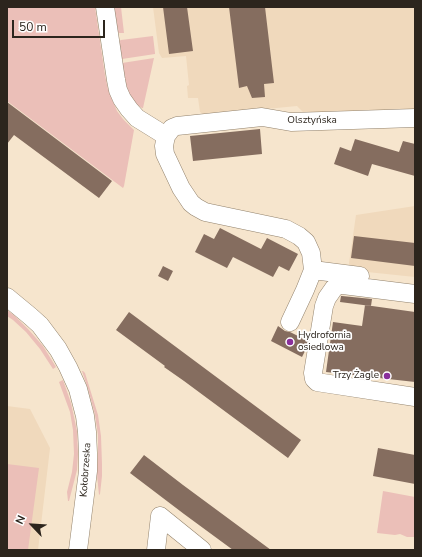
<!DOCTYPE html>
<html>
<head>
<meta charset="utf-8">
<style>
	body { margin:0 }
	#map { position:relative; width:422px; height:557px; overflow:hidden; background:#f6e5cd; font-family:"Nunito Sans",sans-serif }
	canvas { display:block }
	.frame { position:absolute; inset:0; border:8px solid #2c251d; pointer-events:none }
	.north { position:absolute; left:12px; top:505px; width:40px; height:40px; -webkit-text-stroke:3px #fff; paint-order:stroke; rotate:295deg; font-size:11px; font-weight:700; line-height:16px; text-align:center; color:#2c251d }
	.north::after { content:''; display:block; margin:auto; width:14px; height:18px; background:#2c251d; clip-path:polygon(50% 0,100% 100%,50% 72%,0 100%) }
	.scale { position:absolute; left:12px; top:20px; width:93px; height:18px; box-sizing:border-box; border:2px solid #2c251d; border-top:0; padding-left:5px; font-size:12px; line-height:14px; white-space:nowrap; color:#2c251d; -webkit-text-stroke:3px #fff; paint-order:stroke }
</style>
</head>
<body>
<div id="map">
<canvas width="422" height="557"></canvas>
<div class="frame"></div>
<div class="north">N</div>
<div class="scale">50 m</div>
</div>
<script>
const context = document.querySelector('canvas').getContext('2d');
context.lineJoin = 'round';
function paint(path, color) {
  context.fillStyle = color;
  context.fill(path, 'evenodd');
}
function toPath(rows) {
  const path = new Path2D();
  for (const r of rows) {
    path.moveTo(r[0], r[1]);
    for (let i = 2; i < r.length; i += 2) path.lineTo(r[i], r[i + 1]);
  }
  return path;
}
function trace(path, color, width, dash) {
  context.strokeStyle = color;
  context.lineWidth = width;
  context.lineCap = dash ? 'butt' : 'round';
  context.setLineDash(dash || []);
  context.stroke(path);
}
function label(font, color, halo, rows, align = 'center') {
  context.font = font + ' "Nunito Sans",sans-serif';
  context.lineWidth = 3.5;
  context.setLineDash([]);
  context.textBaseline = 'middle';
  context.strokeStyle = halo;
  context.fillStyle = color;
  for (const [text, x, y, turn = 0] of rows) {
    context.save();
    context.translate(x, y);
    context.rotate((+turn || 0) * Math.PI / 180);
    context.textAlign = isNaN(turn) ? turn : align;
    if (halo) context.strokeText(text, 0, 0);
    context.fillText(text, 0, 0);
    context.restore();
  }
}
paint(toPath([
	[153,7,415,7,415,112,307,116,297,106,204,115,200,112,198,98,188,98,187,86,189,85,186,56,162,58,159,53],
	[415,206,415,277,348,270,356,215],
	[7,406,30,409,50,448,38,550,7,550]
]), '#f0d9bc');
paint(toPath([
	[7,7,95,7,105,75,108,89,117,111,123,119,134,130,124,186,123,188,7,101],
	[114,7,121,7,124,33,119,33,118,32],
	[153,36,155,53,155,54,122,59,119,41,121,40],
	[154,58,143,108,142,108,136,104,130,95,127,89,122,63],
	[7,310,15,316,28,329,43,346,56,367,53,369,40,349,26,332,13,320,7,316],
	[82,371,83,371,85,373,98,415,101,436,102,464,102,476,100,494,99,495,97,475,98,451,98,435,95,415,88,389],
	[63,380,71,403,77,431,78,454,77,470,69,501,68,501,67,492,72,472,74,454,73,430,70,412,59,382],
	[7,464,39,468,28,550,7,550],
	[383,491,415,497,415,537,407,537,400,534,395,535,377,533]
]), '#ebbfb8');
paint(toPath([
	[163,7,187,7,193,51,169,54],
	[229,7,265,7,274,83,264,84,265,97,252,98,247,86,239,88],
	[7,102,112,181,99,198,14,135,7,144],
	[260,129,262,154,193,161,190,136],
	[355,139,399,152,403,141,415,144,415,176,372,164,368,176,334,164,340,147,351,151],
	[220,228,261,249,267,238,298,254,289,271,279,266,273,277,233,257,227,268,195,252,204,234,214,239],
	[354,236,415,243,415,266,351,258],
	[163,266,173,271,168,281,158,276],
	[341,296,342,296,372,299,371,306,340,302],
	[365,305,415,312,415,382,326,372,333,322,362,326],
	[129,312,301,440,288,458,184,381,164,367,165,366,116,330],
	[278,326,285,331,290,332,308,341,306,349,302,357,271,341],
	[378,448,415,455,415,484,373,476],
	[144,455,183,485,271,550,233,550,184,514,130,473]
]), '#856d5f');
const minor = toPath([
	[105,7,116,80,118,90,122,99,129,109,137,118,166,136],
	[313,270,360,276],
	[415,294,343,285,339,285,334,288,327,298,324,306,313,373,314,379,317,382,323,383,415,397],
	[7,297,30,316,40,325,58,349,68,367,78,389,85,416,87,432,88,453,88,471,78,550],
	[290,322,305,290,313,270,311,253,306,242,299,236,286,229,205,212,196,207,191,203,181,188,165,154,164,146,166,136,172,128,177,126,262,117,291,122,415,118],
	[160,516,202,550],
	[156,550,160,516]
]);
trace(minor, '#92826c', 19);
trace(minor, '#fff', 18);
for (const [x, y, r, color] of [
	[290,342,4,"#892f9b"],
	[387,376,4,"#892f9b"]
]) {
  const dot = new Path2D();
  dot.arc(x, y, r, 0, 2 * Math.PI);
  context.fillStyle = color;
  context.fill(dot);
  trace(dot, '#fff', 1.5);
}
label('10px', '#2c251d', '#fff', [
	["Olsztyńska",312,121],
	["Kołobrzeska",86,470,-86]
]);
label('10px', '#2c251d', '#fff', [
	["Hydrofornia",298,336],
	["osiedlowa",298,348],
	["Trzy Żagle",379,376,"right"]
], 'left');
</script>
</body>
</html>
